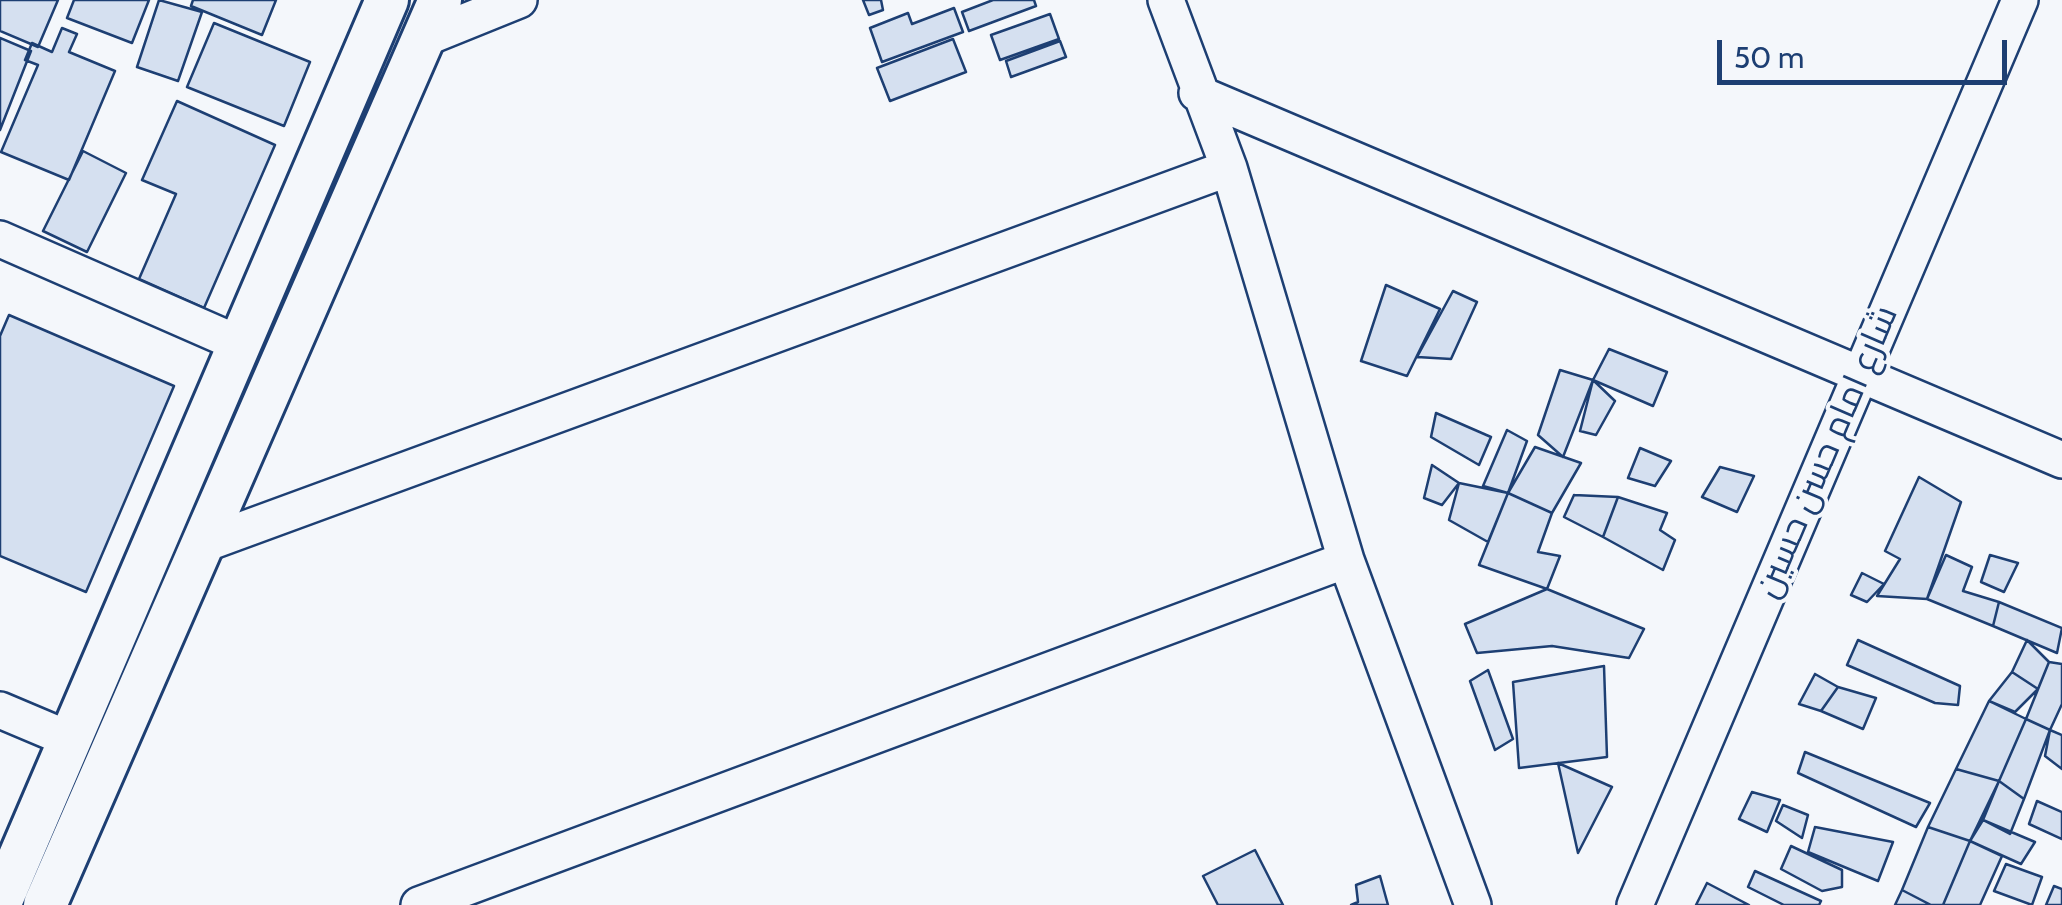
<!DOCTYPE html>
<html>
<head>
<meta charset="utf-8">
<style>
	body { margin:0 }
	#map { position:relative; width:2062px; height:905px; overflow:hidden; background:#f4f7fb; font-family:Cabin,sans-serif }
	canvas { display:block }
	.scale { position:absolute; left:1717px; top:40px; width:290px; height:45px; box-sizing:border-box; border:5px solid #1d3f73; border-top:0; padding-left:12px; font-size:30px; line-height:35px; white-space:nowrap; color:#1d3f73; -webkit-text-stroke:8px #f4f7fb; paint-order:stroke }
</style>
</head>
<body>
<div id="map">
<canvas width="2062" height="905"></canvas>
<div class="scale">50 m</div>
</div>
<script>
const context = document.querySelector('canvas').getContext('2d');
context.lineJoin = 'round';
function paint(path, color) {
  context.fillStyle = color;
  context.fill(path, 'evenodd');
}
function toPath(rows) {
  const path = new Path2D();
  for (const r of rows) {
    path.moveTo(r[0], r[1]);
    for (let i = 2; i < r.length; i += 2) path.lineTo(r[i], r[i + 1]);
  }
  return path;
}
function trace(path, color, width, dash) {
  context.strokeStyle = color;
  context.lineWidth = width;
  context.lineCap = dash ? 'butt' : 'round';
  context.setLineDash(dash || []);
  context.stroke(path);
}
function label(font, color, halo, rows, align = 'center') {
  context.font = font + ' Cabin,Cairo,sans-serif';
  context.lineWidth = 8;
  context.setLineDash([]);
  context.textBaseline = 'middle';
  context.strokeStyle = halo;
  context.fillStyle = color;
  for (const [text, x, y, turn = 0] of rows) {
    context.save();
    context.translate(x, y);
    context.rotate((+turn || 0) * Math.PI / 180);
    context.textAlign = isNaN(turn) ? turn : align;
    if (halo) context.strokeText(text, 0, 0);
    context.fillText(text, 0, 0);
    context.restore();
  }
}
const building = toPath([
	[0,0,58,0,38,47,0,31,0,0],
	[74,0,149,0,132,43,67,18,74,0],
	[159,0,202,12,178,81,137,67,159,0],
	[193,0,276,0,262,35,191,6,193,0],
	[863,0,881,0,883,10,869,15,863,0],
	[993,0,1034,0,1036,6,969,31,962,12,993,0],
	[954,8,963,32,882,62,870,28,908,13,912,24,954,8],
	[1050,14,1059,39,1000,60,991,35,1050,14],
	[214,23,310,62,284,126,187,87,214,23],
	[62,28,77,34,69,52,115,71,69,180,1,152,38,65,25,60,32,43,52,52,62,28],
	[0,38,31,51,0,130,0,38],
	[953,39,966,72,890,101,877,68,953,39],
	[1060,41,1066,57,1011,77,1006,61,1060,41],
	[177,101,275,145,204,308,139,279,176,194,142,180,177,101],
	[83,151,126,173,87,252,43,231,83,151],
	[1386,285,1440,309,1407,376,1361,361,1386,285],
	[1453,291,1477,302,1451,359,1417,357,1453,291],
	[9,315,174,386,86,592,0,556,0,336,9,315],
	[1609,349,1667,372,1653,406,1593,380,1609,349],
	[1560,370,1593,380,1563,457,1538,435,1560,370],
	[1593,380,1615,401,1596,435,1580,431,1593,380],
	[1436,413,1491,437,1479,465,1431,437,1436,413],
	[1507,430,1527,441,1508,493,1483,486,1507,430],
	[1535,447,1581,463,1552,513,1508,493,1535,447],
	[1640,448,1671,461,1655,486,1628,478,1640,448],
	[1432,465,1459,483,1442,505,1424,498,1432,465],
	[1720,467,1754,476,1737,512,1702,497,1720,467],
	[1919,477,1961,502,1927,599,1877,596,1900,559,1885,551,1919,477],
	[1459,483,1508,493,1488,542,1449,520,1459,483],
	[1508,493,1552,513,1538,552,1560,556,1547,589,1479,565,1508,493],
	[1574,495,1618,497,1603,537,1564,517,1574,495],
	[1618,497,1667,513,1660,530,1675,540,1663,570,1603,537,1618,497],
	[1946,555,1972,567,1963,591,1999,602,1993,626,1927,599,1946,555],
	[1990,555,2018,563,2004,592,1981,582,1990,555],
	[1862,573,1884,584,1867,602,1851,595,1862,573],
	[1547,589,1644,629,1629,658,1552,646,1477,653,1465,624,1547,589],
	[1999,602,2062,628,2057,653,1993,626,1999,602],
	[1858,640,1960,686,1958,705,1935,703,1847,665,1858,640],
	[2027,640,2049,662,2038,689,2012,672,2027,640],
	[2049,662,2062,664,2062,704,2050,730,2026,719,2049,662],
	[1604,666,1607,757,1519,768,1513,682,1604,666],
	[1488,670,1513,739,1495,750,1470,681,1488,670],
	[2012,672,2038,689,2015,712,1989,701,2012,672],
	[1815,674,1838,687,1821,711,1799,704,1815,674],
	[1838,687,1876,698,1863,729,1821,711,1838,687],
	[1989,701,2026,719,1999,781,1956,769,1989,701],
	[2026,719,2050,730,2024,799,1999,781,2026,719],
	[2050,730,2062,735,2062,769,2045,756,2050,730],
	[1805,752,1930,803,1916,827,1798,773,1805,752],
	[1558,763,1612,787,1578,853,1558,763],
	[1956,769,1999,781,1970,841,1928,827,1956,769],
	[1999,781,2024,799,2010,834,1983,820,1999,781],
	[1752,792,1780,800,1767,832,1739,819,1752,792],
	[2037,801,2062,812,2062,839,2029,824,2037,801],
	[1783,805,1808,815,1802,838,1776,821,1783,805],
	[1983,820,2035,842,2021,864,1970,841,1983,820],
	[1815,827,1893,842,1878,881,1808,852,1815,827],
	[1928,827,1970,841,1943,905,1931,905,1902,890,1928,827],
	[1970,841,2002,856,1980,905,1943,905,1970,841],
	[1791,846,1842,870,1842,887,1822,891,1781,869,1791,846],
	[1255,850,1283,905,1218,905,1203,876,1255,850],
	[2006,864,2042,877,2032,905,1994,891,2006,864],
	[1755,871,1821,901,1819,905,1784,905,1748,887,1755,871],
	[1380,876,1388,905,1351,905,1358,902,1356,885,1380,876],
	[1707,883,1749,905,1696,905,1707,883],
	[2054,886,2062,889,2062,905,2046,905,2054,886],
	[1902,890,1931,905,1895,905,1902,890]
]);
paint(building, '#d5e0f0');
trace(building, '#1d3f73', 2.5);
const minor = toPath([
	[1166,0,1229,168,1346,560,1473,905],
	[425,38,519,0],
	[1197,93,2062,460],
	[0,239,242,345],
	[204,544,1229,168],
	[0,710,71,740],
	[419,905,1346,560],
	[1635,905,2020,0]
]);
const tertiary = toPath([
	[0,903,387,0],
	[45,905,440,0]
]);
trace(minor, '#1d3f73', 40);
trace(tertiary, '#1d3f73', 48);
trace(minor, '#f4f7fb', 35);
trace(tertiary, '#f4f7fb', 42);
label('35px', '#1d3f73', '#f4f7fb', [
	["شارع امام حسن حسين",1827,452,-67]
]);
</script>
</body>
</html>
